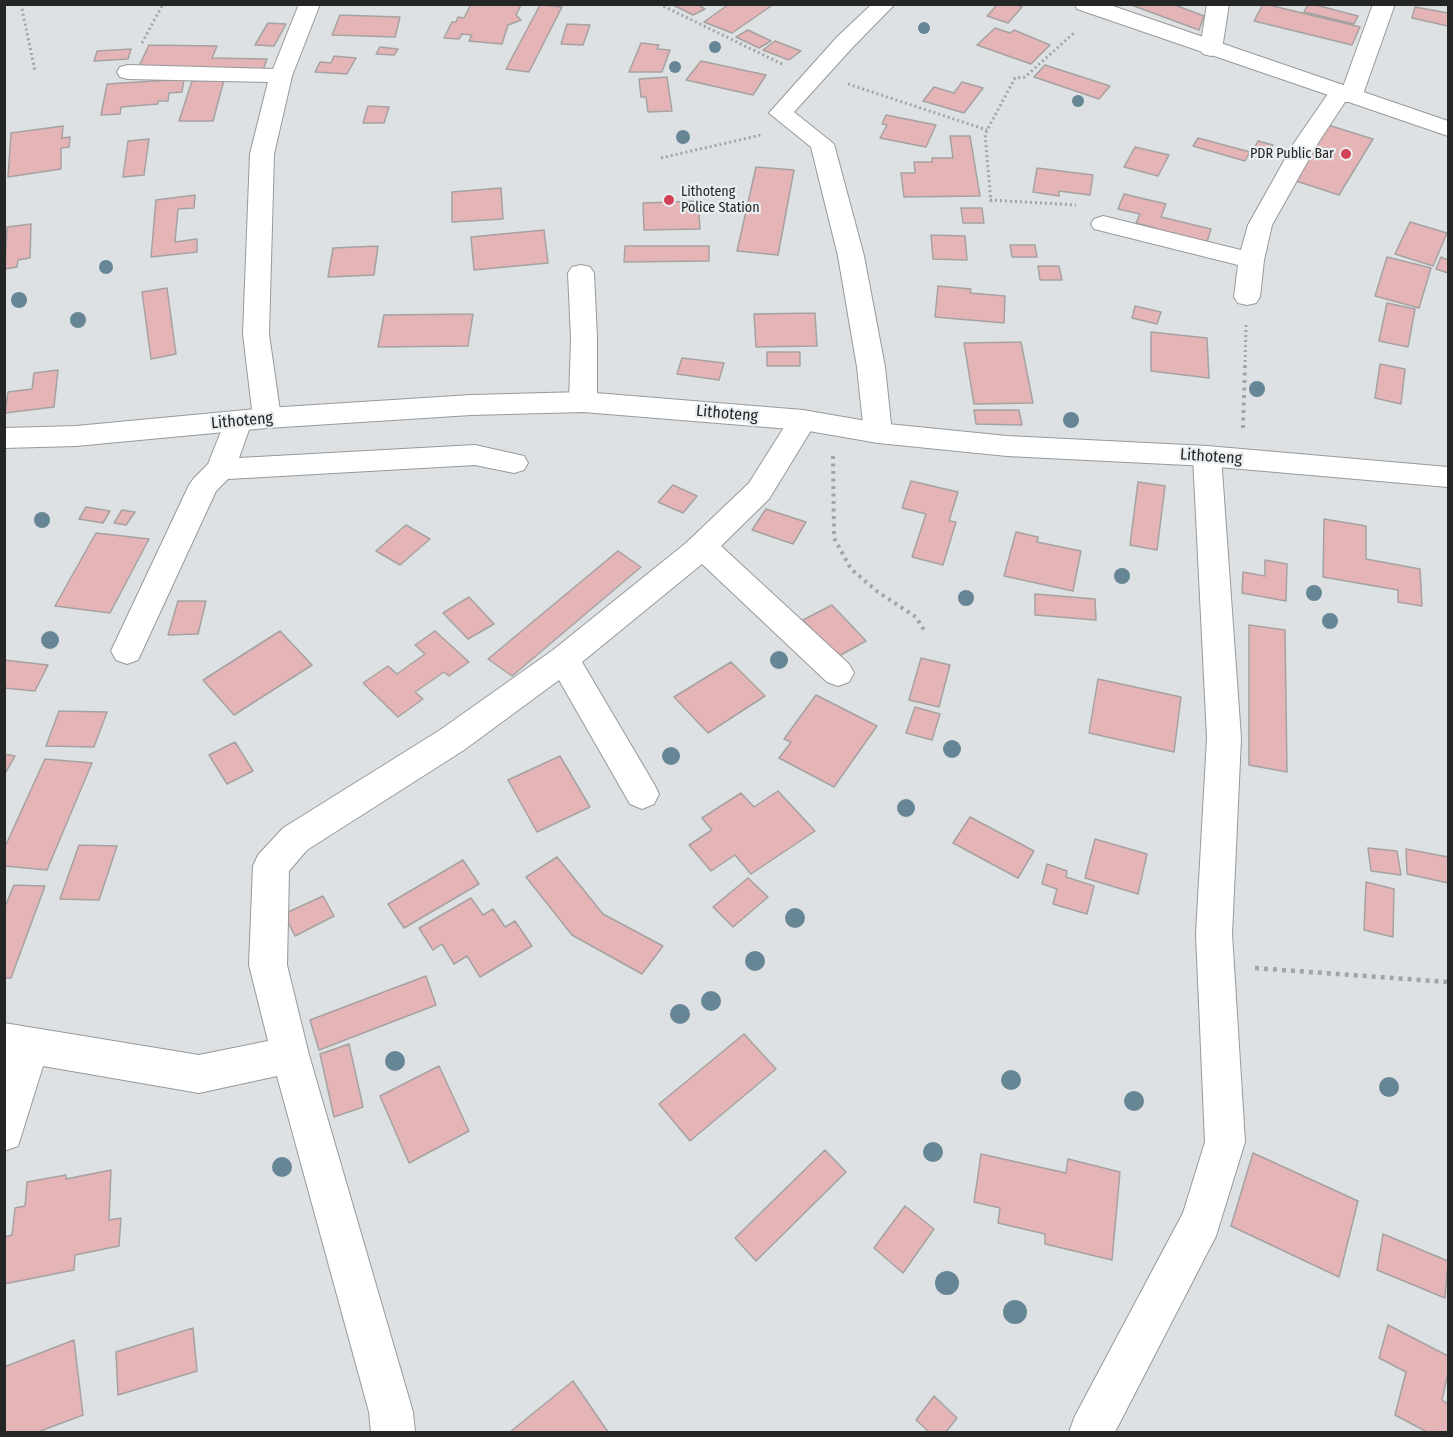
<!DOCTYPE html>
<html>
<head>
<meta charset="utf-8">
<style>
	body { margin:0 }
	#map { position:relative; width:1453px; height:1437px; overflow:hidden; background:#dee1e3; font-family:"Fira Sans Condensed",sans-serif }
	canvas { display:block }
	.frame { position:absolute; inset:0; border:6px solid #242626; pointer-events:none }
</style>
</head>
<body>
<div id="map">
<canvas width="1453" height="1437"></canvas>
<div class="frame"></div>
</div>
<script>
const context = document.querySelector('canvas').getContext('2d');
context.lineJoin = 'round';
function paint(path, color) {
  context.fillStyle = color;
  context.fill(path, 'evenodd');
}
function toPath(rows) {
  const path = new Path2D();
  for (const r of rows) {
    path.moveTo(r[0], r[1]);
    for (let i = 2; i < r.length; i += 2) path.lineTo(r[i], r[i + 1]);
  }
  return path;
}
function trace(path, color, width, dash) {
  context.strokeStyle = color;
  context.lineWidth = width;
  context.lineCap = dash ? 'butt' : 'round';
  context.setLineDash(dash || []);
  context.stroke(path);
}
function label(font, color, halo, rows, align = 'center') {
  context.font = font + ' "Fira Sans Condensed",sans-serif';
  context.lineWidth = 4.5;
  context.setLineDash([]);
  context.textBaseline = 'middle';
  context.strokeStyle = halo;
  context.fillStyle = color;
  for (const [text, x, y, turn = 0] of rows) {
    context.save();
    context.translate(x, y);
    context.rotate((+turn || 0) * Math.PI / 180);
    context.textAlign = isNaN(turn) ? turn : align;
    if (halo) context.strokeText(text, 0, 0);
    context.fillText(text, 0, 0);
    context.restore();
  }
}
const building = toPath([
	[471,4,521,5,516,15,521,20,508,25,502,44,469,41,472,35,462,34,459,39,444,38,452,22,456,22,458,17,464,18,471,4],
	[671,4,697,4,705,9,693,15,671,4],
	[729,4,774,4,732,33,704,22,729,4],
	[998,4,1014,4,1022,7,1008,23,987,16,998,4],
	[1136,4,1172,4,1204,16,1199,30,1134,6,1136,4],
	[1263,4,1265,4,1360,27,1352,45,1254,21,1263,4],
	[1308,4,1312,4,1358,16,1354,24,1304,12,1308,4],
	[540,5,562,7,529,72,506,69,540,5],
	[1415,7,1448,13,1448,26,1412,18,1415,7],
	[340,15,400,17,395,37,332,35,340,15],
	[268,23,286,24,274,46,255,45,268,23],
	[567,24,590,25,583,45,561,44,567,24],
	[995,28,1010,33,1014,30,1050,45,1031,64,977,45,995,28],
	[748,30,771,41,759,48,736,37,748,30],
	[775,41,801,51,789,60,763,50,775,41],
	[641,43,659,45,657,49,670,50,662,72,629,72,641,43],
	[149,45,217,46,212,58,267,59,263,70,138,68,149,45],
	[380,47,398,49,394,55,376,54,380,47],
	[131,49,128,59,94,61,97,51,131,49],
	[334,56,356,58,347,74,315,72,320,62,331,63,334,56],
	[701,61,766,75,753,95,686,80,701,61],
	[1045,65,1110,86,1099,99,1034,77,1045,65],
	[667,77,672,111,648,112,646,97,641,97,639,79,667,77],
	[184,79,182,92,169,93,168,101,158,101,158,104,121,107,120,114,101,115,107,84,184,79],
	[224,80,213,121,179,121,192,81,224,80],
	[962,82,983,88,964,113,923,101,934,87,954,93,962,82],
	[368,106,389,107,384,123,363,123,368,106],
	[886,115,936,125,926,147,880,138,887,125,882,124,886,115],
	[1328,125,1373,139,1339,195,1293,180,1328,125],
	[63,126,62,138,70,137,69,147,61,148,61,169,8,177,11,133,63,126],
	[950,136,970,136,980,196,904,197,901,173,915,173,914,162,932,162,932,158,953,158,950,136],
	[1198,138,1250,152,1245,161,1193,146,1198,138],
	[149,139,144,175,123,177,128,141,149,139],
	[1258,141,1273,145,1269,154,1253,150,1258,141],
	[1135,147,1169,155,1158,176,1124,167,1135,147],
	[756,167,794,170,778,255,737,251,756,167],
	[1037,168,1093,175,1090,195,1059,191,1059,196,1033,192,1037,168],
	[501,188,503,219,452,222,452,192,501,188],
	[1124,194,1166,204,1161,217,1211,229,1207,242,1154,230,1155,228,1136,223,1140,214,1118,209,1124,194],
	[195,195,194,208,178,209,175,242,197,239,197,252,151,257,156,200,195,195],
	[698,201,700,229,644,230,643,203,698,201],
	[961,208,982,208,984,223,963,223,961,208],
	[1410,222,1447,233,1433,266,1395,254,1410,222],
	[31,224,30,258,18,260,17,267,5,269,7,227,31,224],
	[544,230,548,263,474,270,471,237,544,230],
	[931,235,965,236,967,260,933,259,931,235],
	[1010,245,1035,245,1037,257,1012,257,1010,245],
	[378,246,374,275,328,277,333,248,378,246],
	[625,246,709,246,709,261,624,262,625,246],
	[1387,257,1431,268,1419,308,1375,296,1387,257],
	[1441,257,1448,260,1448,273,1436,269,1441,257],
	[1038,266,1059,266,1062,280,1040,280,1038,266],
	[938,286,971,289,970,293,1005,296,1004,323,935,317,938,286],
	[167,288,176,354,151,359,142,292,167,288],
	[1387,303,1415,309,1408,347,1379,341,1387,303],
	[1135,306,1161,312,1157,324,1132,318,1135,306],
	[815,313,817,346,756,347,754,314,815,313],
	[473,314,468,346,378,347,384,315,473,314],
	[1151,332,1207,338,1209,378,1151,371,1151,332],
	[1021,342,1033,403,974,404,964,343,1021,342],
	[767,352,800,352,800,366,767,366,767,352],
	[682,358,724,363,719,380,677,374,682,358],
	[1380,364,1405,369,1401,404,1375,398,1380,364],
	[58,370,54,407,5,413,8,392,32,389,34,373,58,370],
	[974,410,1019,410,1022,425,976,424,974,410],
	[911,481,958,492,949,521,956,522,943,565,912,557,926,514,902,508,911,481],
	[1138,482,1165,486,1157,550,1130,545,1138,482],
	[673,485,697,496,683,513,658,502,673,485],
	[86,507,110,511,103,523,79,519,86,507],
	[766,509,806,522,793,544,752,530,766,509],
	[122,510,135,512,126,525,114,523,122,510],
	[1324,519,1366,526,1366,559,1420,569,1422,606,1398,602,1398,590,1323,577,1324,519],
	[406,525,430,539,400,565,376,551,406,525],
	[1016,532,1038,537,1037,542,1081,551,1073,591,1004,576,1016,532],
	[96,533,149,539,110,613,55,606,96,533],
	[618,551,641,567,512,676,488,659,618,551],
	[1265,560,1287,564,1286,601,1242,593,1243,572,1265,576,1265,560],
	[1035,594,1095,599,1096,620,1035,615,1035,594],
	[469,597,494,624,468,639,443,613,469,597],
	[178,601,206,601,198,634,168,635,178,601],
	[832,605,866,641,837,657,803,620,832,605],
	[1249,625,1285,630,1287,772,1249,765,1249,625],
	[280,631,312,665,234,715,203,680,280,631],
	[435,631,469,662,449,676,444,672,415,692,423,699,398,717,363,683,388,666,397,674,425,654,415,645,435,631],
	[921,658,950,665,939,707,909,700,921,658],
	[4,660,48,665,35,691,4,688,4,660],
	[731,662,765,696,708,733,674,697,731,662],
	[1098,679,1181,697,1174,752,1089,733,1098,679],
	[816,695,877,726,834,787,779,758,791,742,784,739,816,695],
	[915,707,940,714,932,740,906,733,915,707],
	[59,711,107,712,94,747,46,746,59,711],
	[235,742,253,771,227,784,209,755,235,742],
	[4,754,15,756,4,775,4,754],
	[560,756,590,807,537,832,508,780,560,756],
	[45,759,92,763,47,870,4,866,4,849,45,759],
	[778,791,815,831,751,874,735,855,711,871,689,845,712,830,702,818,741,793,754,807,778,791],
	[970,817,1034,851,1018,878,953,843,970,817],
	[1095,839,1147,854,1138,894,1085,878,1095,839],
	[79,845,117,846,99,900,60,899,79,845],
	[1368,848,1397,851,1401,875,1371,871,1368,848],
	[1406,849,1448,857,1448,883,1407,874,1406,849],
	[557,857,603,914,663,946,642,974,572,935,526,877,557,857],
	[463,860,479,884,404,928,388,904,463,860],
	[1047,864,1067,871,1066,877,1094,886,1087,914,1053,904,1057,889,1042,884,1047,864],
	[748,878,768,897,733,927,713,907,748,878],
	[1366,882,1394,889,1393,937,1364,930,1366,882],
	[14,885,45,886,11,978,4,978,4,909,14,885],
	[323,896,334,916,295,936,284,914,323,896],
	[471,898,483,915,493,909,505,927,515,921,532,946,480,977,467,956,454,964,442,944,433,950,419,928,471,898],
	[426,976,436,1005,319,1050,310,1020,426,976],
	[744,1034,776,1069,690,1141,659,1104,744,1034],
	[349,1044,363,1107,334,1117,320,1054,349,1044],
	[439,1066,469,1131,409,1163,380,1096,439,1066],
	[825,1150,846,1172,756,1261,735,1238,825,1150],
	[1253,1153,1358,1201,1339,1277,1231,1226,1253,1153],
	[981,1154,1066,1173,1068,1159,1120,1172,1112,1260,1045,1244,1045,1234,998,1223,1000,1208,974,1202,981,1154],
	[111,1170,109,1220,121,1218,119,1246,75,1255,74,1270,4,1284,4,1237,12,1235,15,1208,25,1206,27,1182,66,1175,66,1179,111,1170],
	[905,1206,934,1229,903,1273,874,1248,905,1206],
	[1383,1234,1448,1261,1445,1298,1377,1270,1383,1234],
	[1388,1325,1448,1356,1448,1373,1442,1400,1448,1404,1448,1432,1427,1432,1395,1415,1406,1372,1379,1358,1388,1325],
	[193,1328,197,1371,118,1395,116,1352,193,1328],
	[74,1340,83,1415,38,1432,4,1432,4,1367,74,1340],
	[573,1381,608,1432,510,1432,573,1381],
	[934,1396,957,1418,946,1432,929,1432,916,1420,934,1396]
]);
paint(building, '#e4b4b6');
trace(building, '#a6a2a2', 1.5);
const minor = toPath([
	[299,4,320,4,292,76,274,154,269,334,281,418,277,425,267,428,257,425,253,418,243,334,250,154,268,82,128,79,120,77,117,72,120,67,128,65,273,69,299,4],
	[872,4,895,4,853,47,794,112,834,144,864,256,885,367,892,433,888,440,878,443,868,440,864,433,857,367,838,256,811,147,769,113,837,37,872,4],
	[1207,4,1229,4,1222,49,1219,54,1211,56,1203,54,1200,49,1207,4],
	[1373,4,1395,4,1362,97,1359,102,1345,102,1318,143,1272,225,1264,260,1260,297,1256,303,1247,305,1238,303,1234,297,1238,265,1094,229,1091,224,1094,219,1103,216,1241,250,1248,225,1294,143,1332,88,1343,87,1373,4],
	[581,265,590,267,594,273,597,338,597,402,593,409,583,412,573,409,569,402,571,338,568,273,572,267,581,265],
	[803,410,813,413,817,420,813,427,769,499,721,546,849,664,854,673,849,682,838,686,827,682,702,564,582,662,654,784,659,794,654,804,642,809,630,804,559,680,464,750,307,850,289,871,287,965,309,1055,413,1412,415,1432,371,1432,369,1412,277,1076,199,1093,43,1066,18,1146,4,1151,4,1023,199,1055,268,1041,249,965,253,866,258,855,283,828,440,730,553,650,686,543,749,483,793,413,803,410],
	[238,411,248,414,252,421,239,458,475,445,524,456,528,463,524,470,514,473,475,465,228,479,216,491,138,660,127,664,116,660,111,651,189,485,194,478,208,464,228,414,238,411],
	[1207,446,1217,449,1221,456,1241,738,1232,934,1245,1142,1216,1236,1115,1432,1069,1432,1075,1416,1183,1213,1205,1142,1196,934,1207,738,1193,456,1197,449,1207,446]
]);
const major = toPath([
	[1075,4,1107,4,1448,121,1448,136,1077,9,1075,4],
	[583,392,803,410,878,423,1007,436,1207,446,1448,467,1448,487,1207,466,1007,456,878,443,803,430,583,412,471,415,267,428,76,446,4,448,4,428,76,426,267,408,471,395,583,392]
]);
trace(minor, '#97999b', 2);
trace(major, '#97999b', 2);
trace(toPath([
	[21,4,35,71],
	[659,4,784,65],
	[142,43,163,4],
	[848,84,987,130],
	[661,158,761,135],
	[990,200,1076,205],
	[991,202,985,134,1015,78,1025,77,1075,32],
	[1245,367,1246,325]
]), '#a2a5a6', 3, [2, 3]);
trace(toPath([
	[1243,428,1245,366],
	[833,456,834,538,851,569,878,592,916,617,924,630]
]), '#a2a5a6', 4, [3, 4.5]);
trace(toPath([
	[1255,968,1448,982]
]), '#a2a5a6', 4.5, [4, 5]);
paint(minor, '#fff');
paint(major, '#fff');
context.fillStyle = '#668695';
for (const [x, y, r] of [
	[924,28,6],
	[715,47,6],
	[675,67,6],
	[1078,101,6],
	[683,137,7],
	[106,267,7],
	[19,300,8],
	[78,320,8],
	[1257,389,8],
	[1071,420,8],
	[42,520,8],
	[1122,576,8],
	[1314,593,8],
	[966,598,8],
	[1330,621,8],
	[50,640,9],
	[779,660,9],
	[952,749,9],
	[671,756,9],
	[906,808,9],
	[795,918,10],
	[755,961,10],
	[711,1001,10],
	[680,1014,10],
	[395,1061,10],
	[1011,1080,10],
	[1389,1087,10],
	[1134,1101,10],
	[933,1152,10],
	[282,1167,10],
	[947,1283,12],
	[1015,1312,12]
]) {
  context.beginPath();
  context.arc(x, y, r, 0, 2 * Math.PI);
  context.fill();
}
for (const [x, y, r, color] of [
	[1346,154,6,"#d24258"],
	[669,200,6,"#d24258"]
]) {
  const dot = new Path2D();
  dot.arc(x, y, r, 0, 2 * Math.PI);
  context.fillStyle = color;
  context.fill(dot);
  trace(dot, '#ebeef0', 2);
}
label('14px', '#242626', '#ebeef0', [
	["PDR Public Bar",1334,154],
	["Lithoteng",681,192,"left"],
	["Police Station",681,208,"left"]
], 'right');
label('16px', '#242626', '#ebeef0', [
	["Lithoteng",727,414,5],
	["Lithoteng",242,421,-5],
	["Lithoteng",1211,457,4]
]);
</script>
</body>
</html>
